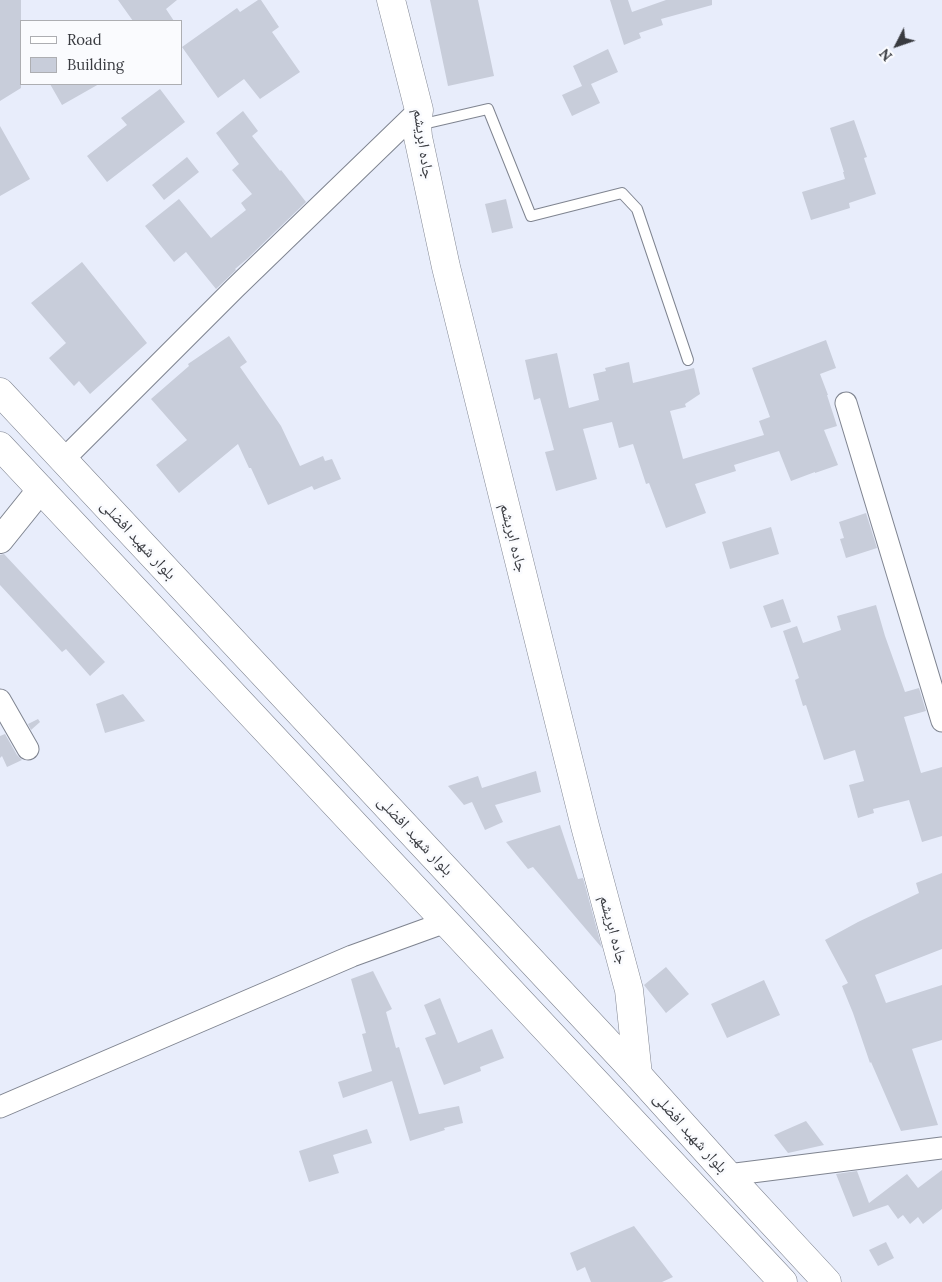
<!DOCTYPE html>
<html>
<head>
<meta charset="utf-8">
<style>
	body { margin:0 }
	#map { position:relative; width:942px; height:1282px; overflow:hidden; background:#e8edfb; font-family:Lora,serif }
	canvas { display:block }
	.legend { position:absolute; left:20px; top:20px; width:162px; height:65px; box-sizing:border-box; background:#fafbfe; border:1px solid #adaeb2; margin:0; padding:6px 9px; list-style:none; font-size:15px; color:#393b40 }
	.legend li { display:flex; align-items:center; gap:10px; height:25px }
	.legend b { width:25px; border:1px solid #adaeb2 }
	.north { position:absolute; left:872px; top:20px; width:50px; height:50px; -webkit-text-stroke:4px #fafbfe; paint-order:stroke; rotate:229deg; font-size:14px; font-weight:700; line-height:20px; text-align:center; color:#393b40 }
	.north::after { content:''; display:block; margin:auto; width:18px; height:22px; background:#393b40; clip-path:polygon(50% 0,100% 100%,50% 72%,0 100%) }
</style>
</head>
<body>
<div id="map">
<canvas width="942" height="1282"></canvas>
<ul class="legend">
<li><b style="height:6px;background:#fff"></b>Road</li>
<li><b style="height:14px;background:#c8cdda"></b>Building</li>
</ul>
<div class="north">N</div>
</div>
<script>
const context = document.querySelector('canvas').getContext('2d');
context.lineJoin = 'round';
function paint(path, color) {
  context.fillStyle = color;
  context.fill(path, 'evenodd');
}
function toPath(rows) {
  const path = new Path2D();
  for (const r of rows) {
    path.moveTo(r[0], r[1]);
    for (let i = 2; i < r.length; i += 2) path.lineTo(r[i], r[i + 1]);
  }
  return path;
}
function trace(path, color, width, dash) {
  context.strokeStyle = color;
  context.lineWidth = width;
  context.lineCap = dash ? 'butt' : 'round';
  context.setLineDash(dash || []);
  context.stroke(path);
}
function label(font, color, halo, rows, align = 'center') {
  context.font = font + ' Lora,"Noto Naskh Arabic",serif';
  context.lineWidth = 5;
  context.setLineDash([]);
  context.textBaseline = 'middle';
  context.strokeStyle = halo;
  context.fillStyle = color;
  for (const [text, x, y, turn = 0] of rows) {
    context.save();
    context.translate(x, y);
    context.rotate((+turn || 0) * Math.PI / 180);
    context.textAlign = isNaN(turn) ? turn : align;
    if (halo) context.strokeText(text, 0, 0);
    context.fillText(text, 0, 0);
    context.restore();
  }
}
paint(toPath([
	[0,0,21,0,21,88,0,101],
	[118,0,177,0,166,9,174,21,133,21],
	[258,0,261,0,279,27,272,32,300,72,260,99,244,79,218,98,182,47,237,8,240,12],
	[430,0,478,0,494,76,448,86],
	[610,0,628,0,632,12,666,0,712,0,712,5,661,19,663,25,639,33,641,38,624,45],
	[608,49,618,72,591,84,600,103,572,116,562,95,582,86,573,66],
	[50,84,99,84,62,105],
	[160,89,185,122,107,182,87,156,127,125,121,118],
	[243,111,258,131,252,136,280,171,281,170,306,202,247,259,235,269,236,270,216,289,186,252,174,262,145,226,179,199,211,238,246,210,241,203,252,194,232,170,239,164,216,133],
	[854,120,867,157,864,158,876,194,849,203,850,208,811,220,802,192,845,179,843,172,844,172,830,128],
	[0,126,30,179,0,196],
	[187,157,199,172,164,200,152,185],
	[506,199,513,228,492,233,485,204],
	[82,262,147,343,90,394,79,381,74,386,49,358,66,343,31,303],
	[229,336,247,362,240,367,281,426,300,466,323,456,325,461,332,459,341,479,314,490,312,486,268,505,251,468,249,468,238,444,179,493,156,465,187,440,151,399,189,366,188,364],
	[826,340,836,368,820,374,828,395,827,395,837,426,824,430,838,465,815,473,815,472,791,481,779,451,734,465,736,471,695,484,706,513,666,528,649,483,646,484,633,444,619,448,612,422,583,429,597,479,556,491,545,452,554,450,540,398,534,400,525,360,557,353,569,408,599,400,593,374,606,371,605,368,629,362,633,383,694,368,700,394,685,404,686,407,670,411,683,459,764,435,759,421,770,417,752,368],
	[866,513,877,548,846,558,840,539,844,538,839,522],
	[771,527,779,554,730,569,722,542],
	[4,554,105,662,90,676,66,649,62,652,0,585,0,555],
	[783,599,791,622,771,628,763,606],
	[876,605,885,636,905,692,919,688,926,711,904,717,921,773,942,767,942,836,922,842,909,800,873,809,874,813,858,818,849,785,864,781,855,750,824,760,806,705,803,706,795,680,799,678,783,631,797,626,803,643,841,630,837,616],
	[123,694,145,721,105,733,96,704],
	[38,719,40,722,31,730,28,724],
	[5,734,17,755,22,760,7,767,2,756,0,758,0,736],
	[536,771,541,792,495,805,503,822,485,830,472,802,464,805,448,786,478,776,482,788],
	[560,825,578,879,583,878,602,948,533,867,528,869,506,842],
	[942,873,942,949,875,975,886,1003,942,985,942,1040,912,1049,938,1125,901,1131,871,1062,870,1063,853,1013,842,986,848,983,825,940,858,922,919,893,916,883],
	[666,967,689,994,666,1013,644,985],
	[373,971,392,1009,386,1012,396,1048,399,1047,419,1114,459,1106,463,1123,444,1128,445,1130,410,1141,392,1081,343,1098,338,1082,372,1071,362,1034,366,1033,351,979],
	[764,980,780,1015,727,1038,711,1004],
	[440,998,458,1043,492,1029,504,1058,480,1067,481,1071,444,1085,425,1038,436,1034,424,1005],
	[806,1121,824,1145,788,1153,774,1135],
	[367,1129,372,1143,333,1155,339,1173,309,1182,299,1151],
	[942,1170,942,1209,923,1224,918,1217,910,1224,903,1215,898,1219,888,1205,853,1217,836,1174,857,1171,869,1203,907,1174,918,1188],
	[634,1226,673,1277,662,1282,591,1282,585,1267,577,1271,570,1253],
	[886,1242,894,1258,878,1266,869,1250]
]), '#c8cdda');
const service = toPath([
	[419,125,488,109,531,216,622,193,637,209,688,360]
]);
const minor = toPath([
	[846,403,942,721],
	[63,460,235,288,419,110],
	[0,700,28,749],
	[0,1107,352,956,446,922],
	[728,1175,942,1148]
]);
const tertiary = toPath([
	[0,540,41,489]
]);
const secondary = toPath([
	[391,0,419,110,417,125,418,137,446,267,585,826,629,990,638,1075]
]);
const primary = toPath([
	[0,392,638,1075,728,1175,827,1282],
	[0,446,783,1282]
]);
trace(service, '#7f8490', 12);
trace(minor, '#7f8490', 23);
trace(tertiary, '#7f8490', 28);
trace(secondary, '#7f8490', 29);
trace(primary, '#7f8490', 29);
trace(service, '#fff', 10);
trace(minor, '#fff', 21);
trace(tertiary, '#fff', 26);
trace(secondary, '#fff', 28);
trace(primary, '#fff', 28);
label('16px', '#393b40', '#fafbfe', [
	["جاده ابریشم",423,144,82],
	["جاده ابریشم",513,538,76],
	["بلوار شهید افضلی",138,540,47],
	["بلوار شهید افضلی",415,836,47],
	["جاده ابریشم",613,930,75],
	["بلوار شهید افضلی",690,1133,48]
]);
</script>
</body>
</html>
